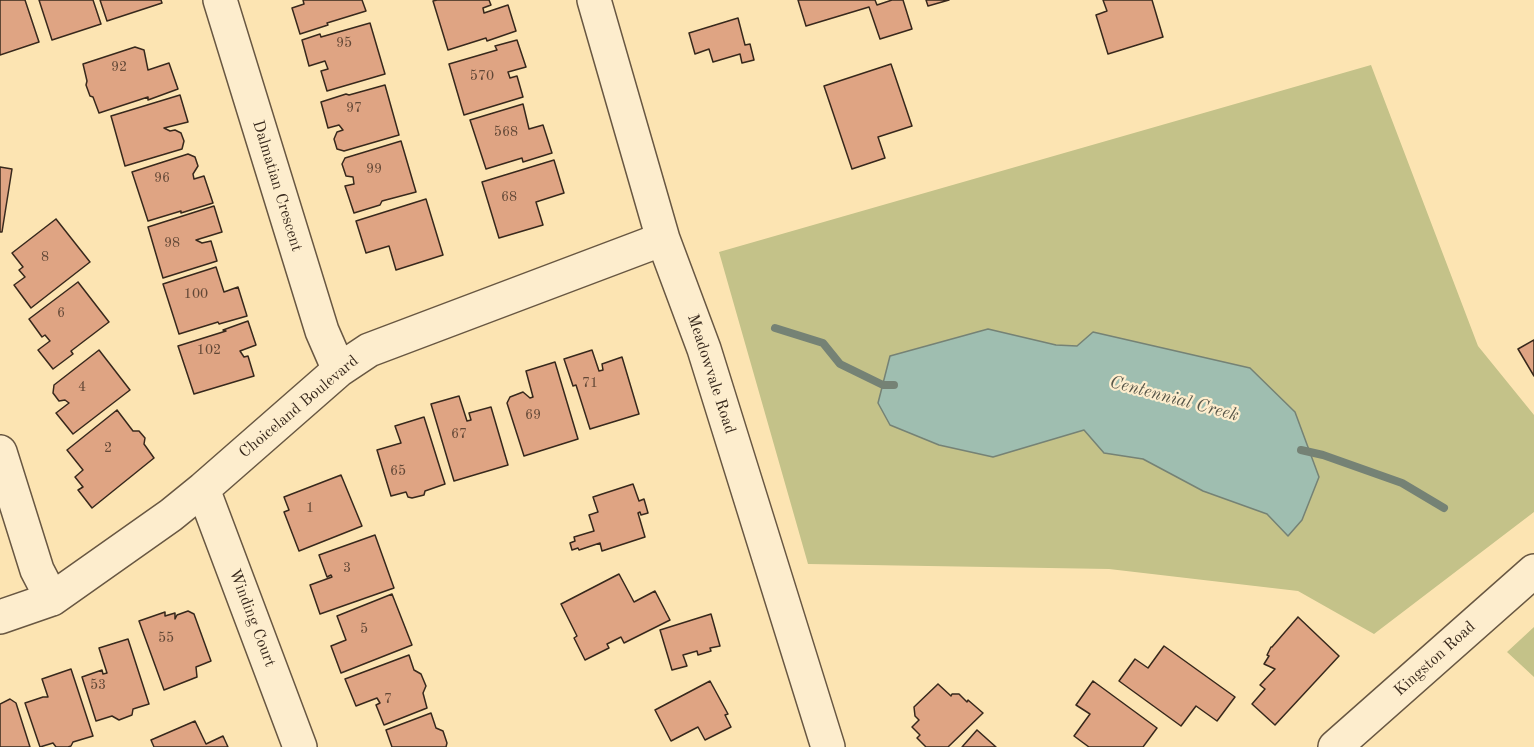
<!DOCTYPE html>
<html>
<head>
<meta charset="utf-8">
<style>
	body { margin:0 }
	canvas { display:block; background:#fce4b2 }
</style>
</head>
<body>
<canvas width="1534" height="747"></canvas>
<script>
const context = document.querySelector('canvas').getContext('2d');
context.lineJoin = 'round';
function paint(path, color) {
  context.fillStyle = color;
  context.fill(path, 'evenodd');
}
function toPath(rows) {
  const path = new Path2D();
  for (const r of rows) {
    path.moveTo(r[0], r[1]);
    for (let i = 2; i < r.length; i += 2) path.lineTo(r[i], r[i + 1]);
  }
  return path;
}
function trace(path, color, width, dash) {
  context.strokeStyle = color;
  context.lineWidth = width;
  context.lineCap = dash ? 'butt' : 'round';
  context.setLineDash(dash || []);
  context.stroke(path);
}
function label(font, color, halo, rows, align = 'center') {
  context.font = font + ' "Old Standard TT",serif';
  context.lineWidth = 4.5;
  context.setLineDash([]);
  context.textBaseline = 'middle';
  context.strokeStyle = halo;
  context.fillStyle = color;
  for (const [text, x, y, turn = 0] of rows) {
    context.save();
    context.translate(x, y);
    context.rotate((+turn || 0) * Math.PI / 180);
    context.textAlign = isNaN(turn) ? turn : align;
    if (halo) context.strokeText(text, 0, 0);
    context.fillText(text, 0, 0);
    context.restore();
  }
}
paint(toPath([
	[1371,65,1478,346,1534,415,1534,512,1374,634,1298,591,1109,569,808,564,719,252],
	[1534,627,1534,677,1507,652]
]), '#c4c289');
const water = toPath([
	[988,329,1056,345,1077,346,1093,332,1250,368,1295,412,1319,477,1302,520,1288,536,1267,514,1203,491,1143,459,1104,453,1084,430,993,457,939,445,890,425,878,403,890,356,988,329]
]);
paint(water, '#9fbeb0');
trace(water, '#758275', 1.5);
trace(toPath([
	[775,328,823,343,840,364,883,385,894,385],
	[1301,450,1323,455,1402,483,1444,508]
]), '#758275', 8);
const building = toPath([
	[0,0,25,0,39,42,0,55,0,0],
	[39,0,93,0,101,24,52,40,39,0],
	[100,0,161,0,162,3,107,21,100,0],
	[303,0,362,0,366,11,327,23,328,25,300,34,292,8,304,4,303,0],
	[437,0,489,0,491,5,483,8,484,13,508,5,516,31,487,41,486,38,448,50,433,1,437,0],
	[798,0,875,0,877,5,892,0,903,0,912,29,880,39,869,7,806,26,798,0],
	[926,0,949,0,928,6,926,0],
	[1103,0,1152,0,1163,37,1108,54,1096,15,1107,11,1103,0],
	[738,18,745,45,750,44,754,60,742,63,740,54,713,62,709,49,695,54,689,33,738,18],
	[370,23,385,74,327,91,321,71,328,69,325,61,309,66,302,40,320,34,321,37,370,23],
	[517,40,526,67,508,72,510,78,517,76,523,97,464,115,449,64,497,50,495,46,517,40],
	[135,47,144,50,148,70,169,63,178,89,148,100,148,97,99,113,93,97,90,96,86,85,87,81,83,64,135,47],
	[891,64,912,126,878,137,885,158,852,169,824,86,891,64],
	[385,85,399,135,344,151,337,149,334,139,337,132,343,130,339,125,328,128,321,102,346,94,349,95,385,85],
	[180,95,188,122,164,128,170,131,175,130,181,133,184,141,182,149,125,166,111,116,180,95],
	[523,104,529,129,543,125,552,153,523,162,522,158,486,169,470,120,523,104],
	[401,141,416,192,382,201,380,205,354,213,345,186,354,184,353,177,346,176,342,164,345,158,401,141],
	[188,154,195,157,198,166,193,174,194,179,204,176,213,203,181,213,181,211,148,221,132,172,188,154],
	[554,160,564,193,536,202,543,225,499,238,482,182,554,160],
	[0,167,12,169,2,232,0,232,0,167],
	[426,199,443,255,396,270,389,246,366,253,356,221,426,199],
	[214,206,222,232,196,240,202,243,211,241,217,261,163,278,148,227,214,206],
	[56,219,90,262,31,308,14,285,25,277,19,270,23,267,12,253,56,219],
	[216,267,224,292,238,287,247,316,219,324,218,322,179,334,163,284,216,267],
	[78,282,109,322,71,351,73,354,53,369,38,350,50,341,45,335,42,337,29,319,78,282],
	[248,321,256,345,240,351,244,357,248,356,254,376,194,394,178,346,226,331,223,330,248,321],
	[1534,340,1534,376,1518,349,1534,340],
	[99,350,130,390,73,434,56,413,69,403,65,400,59,401,53,393,54,385,99,350],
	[592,350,599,371,603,370,602,364,622,357,639,414,590,429,576,385,573,386,564,359,592,350],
	[555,362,578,439,524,456,507,403,510,397,523,392,530,398,533,397,526,371,555,362],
	[459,396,467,421,471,420,469,413,491,407,508,465,454,481,431,404,459,396],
	[117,410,133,431,139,431,145,438,144,444,154,458,92,508,78,490,83,487,75,477,83,470,67,450,117,410],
	[424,417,445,484,425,491,424,495,412,498,408,497,406,492,391,496,377,450,401,443,395,426,424,417],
	[341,475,362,526,299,551,284,512,289,510,284,497,341,475],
	[633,484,639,501,644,499,648,513,641,515,640,512,638,513,645,537,602,551,600,543,579,550,578,548,572,550,570,543,575,541,574,537,594,531,589,515,598,512,593,497,633,484],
	[375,535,394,588,320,614,310,585,332,577,331,575,327,577,319,555,375,535],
	[619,574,634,602,655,591,670,620,624,643,621,637,607,644,609,648,585,660,574,638,577,636,561,604,619,574],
	[392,594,412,645,341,673,331,646,346,640,337,616,392,594],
	[188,611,194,614,211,661,196,667,197,677,164,690,139,621,165,612,165,616,175,613,175,619,177,615,188,611],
	[711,614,720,646,710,648,711,651,698,655,697,651,683,655,687,666,672,670,660,630,711,614],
	[1298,617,1339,656,1275,725,1252,704,1265,689,1260,685,1275,669,1264,664,1269,656,1267,655,1271,647,1272,647,1298,617],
	[128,639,149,704,133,709,132,715,119,720,112,716,96,721,82,677,102,670,103,674,107,673,99,648,128,639],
	[1164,646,1235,697,1217,721,1196,706,1181,726,1119,681,1135,659,1148,668,1164,646],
	[409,655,414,670,421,674,426,686,423,693,427,708,384,725,376,705,380,703,377,698,356,706,345,679,409,655],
	[71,669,93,736,73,742,71,746,68,747,56,747,53,743,40,747,25,703,43,697,48,697,42,679,71,669],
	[710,681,728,714,725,715,731,727,705,740,698,727,671,741,655,710,710,681],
	[1093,681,1157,728,1143,747,1089,747,1074,736,1090,714,1076,705,1093,681],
	[938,684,951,696,952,694,959,694,967,702,968,700,983,713,948,747,926,747,917,738,920,735,912,727,919,720,915,716,914,707,938,684],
	[10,699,16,703,30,747,0,747,0,704,10,699],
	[431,713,436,728,443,731,447,743,446,747,392,747,386,730,431,713],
	[195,721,206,744,223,736,228,747,154,747,151,740,195,721],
	[977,730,996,747,962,747,977,730]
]);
paint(building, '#dfa483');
trace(building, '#37281c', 1.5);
const minor = toPath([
	[220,0,322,331,339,370],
	[594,0,663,239,704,349,828,747],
	[0,452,37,570,52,599],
	[203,489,300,747],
	[0,617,52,599,171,515,203,489,339,370,369,350,663,239],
	[1335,747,1534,571]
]);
trace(minor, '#685742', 36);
trace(minor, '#fdedcd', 33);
label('14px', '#614736', null, [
	["95",344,43],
	["92",119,67],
	["570",482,76],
	["97",354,108],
	["568",506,132],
	["99",374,169],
	["96",162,178],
	["68",509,197],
	["98",172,243],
	["8",45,257],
	["100",196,294],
	["6",61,313],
	["102",209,350],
	["71",590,383],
	["4",82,387],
	["69",533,415],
	["67",459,434],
	["2",108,448],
	["65",398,471],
	["1",310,508],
	["3",347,568],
	["5",364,629],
	["55",166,638],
	["53",98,685],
	["7",388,699]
]);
label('16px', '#37281c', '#fdedcd', [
	["Dalmatian Crescent",277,186,73],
	["Meadowvale Road",711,374,72],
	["Choiceland Boulevard",299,407,-40],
	["Winding Court",252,618,69],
	["Kingston Road",1435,659,-42]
]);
label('italic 18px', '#565548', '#fdedcd', [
	["Centennial Creek",1174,399,15]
]);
</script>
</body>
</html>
